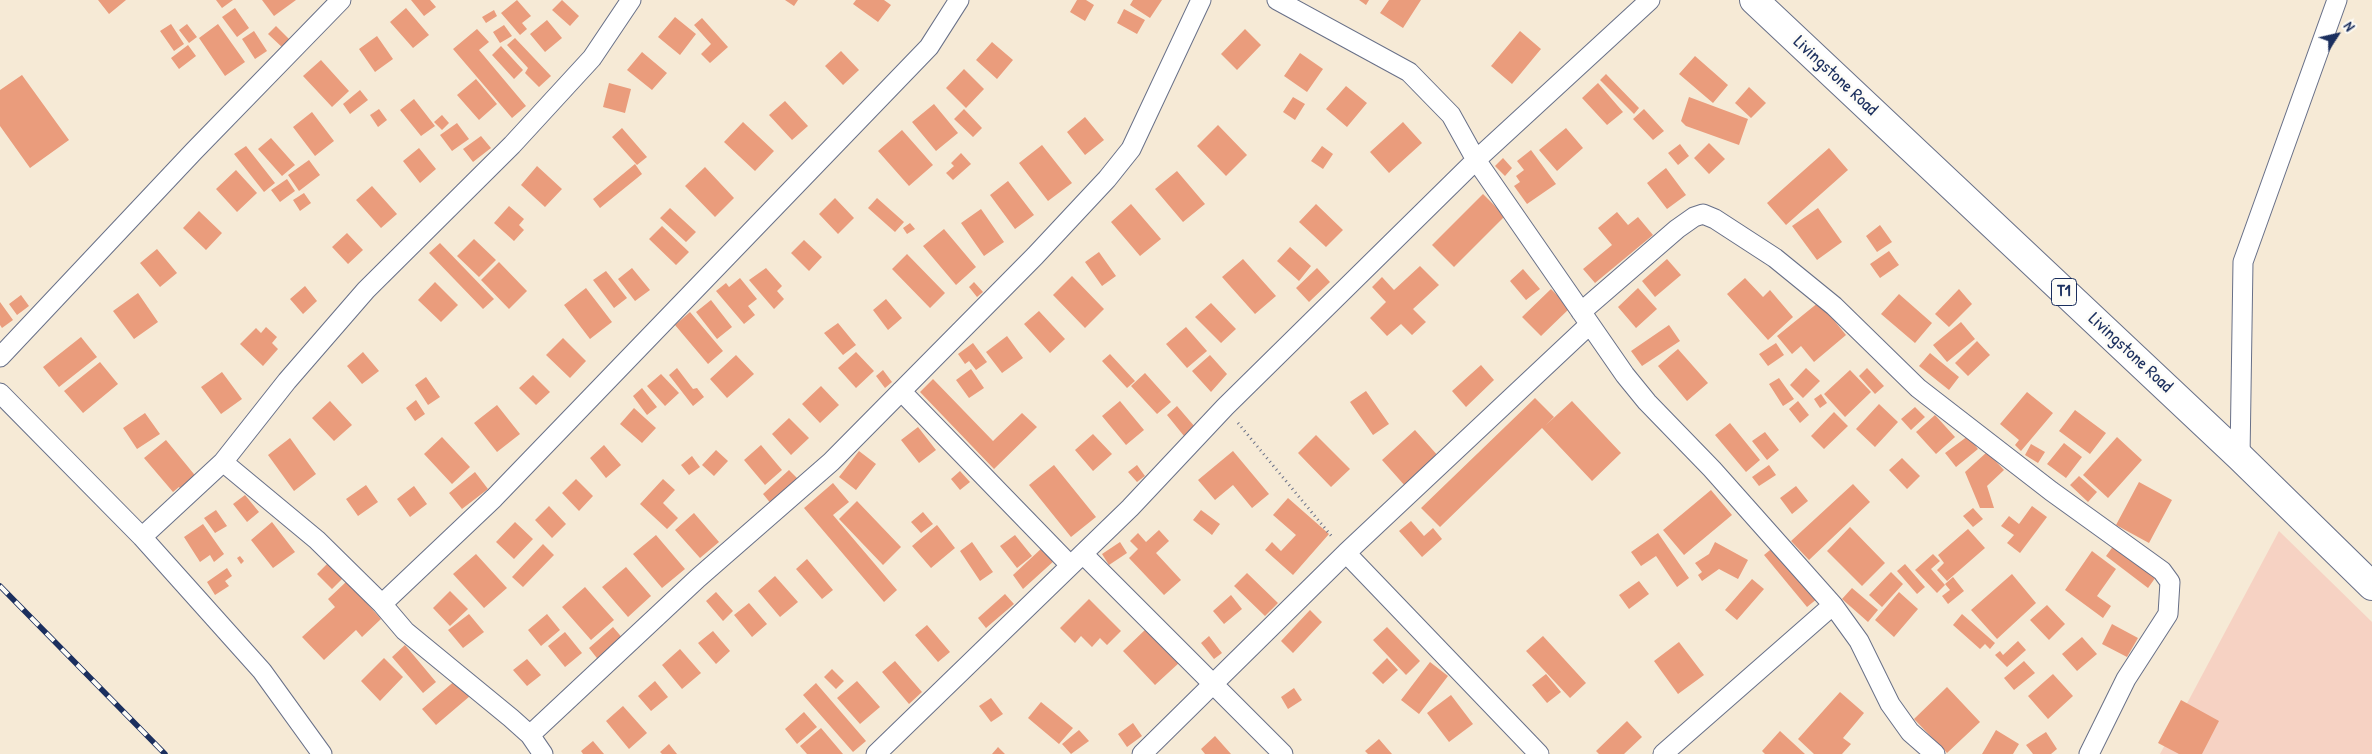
<!DOCTYPE html>
<html>
<head>
<meta charset="utf-8">
<style>
	body { margin:0 }
	#map { position:relative; width:2372px; height:754px; overflow:hidden; background:#f6ead6; font-family:"Patrick Hand",sans-serif }
	canvas { display:block }
	.north { position:absolute; left:2312px; top:10px; width:50px; height:50px; -webkit-text-stroke:4px #fdfcf7; paint-order:stroke; rotate:55deg; font-size:14px; font-weight:700; line-height:20px; text-align:center; color:#1b2f5e }
	.north::after { content:''; display:block; margin:auto; width:18px; height:22px; background:#1b2f5e; clip-path:polygon(50% 0,100% 100%,50% 72%,0 100%) }
</style>
</head>
<body>
<div id="map">
<canvas width="2372" height="754"></canvas>
<div class="north">N</div>
</div>
<script>
const context = document.querySelector('canvas').getContext('2d');
context.lineJoin = 'round';
function paint(path, color) {
  context.fillStyle = color;
  context.fill(path, 'evenodd');
}
function toPath(rows) {
  const path = new Path2D();
  for (const r of rows) {
    path.moveTo(r[0], r[1]);
    for (let i = 2; i < r.length; i += 2) path.lineTo(r[i], r[i + 1]);
  }
  return path;
}
function trace(path, color, width, dash) {
  context.strokeStyle = color;
  context.lineWidth = width;
  context.lineCap = dash ? 'butt' : 'round';
  context.setLineDash(dash || []);
  context.stroke(path);
}
function label(font, color, halo, rows, align = 'center') {
  context.font = font + ' "Patrick Hand",sans-serif';
  context.lineWidth = 5;
  context.setLineDash([]);
  context.textBaseline = 'middle';
  context.strokeStyle = halo;
  context.fillStyle = color;
  for (const [text, x, y, turn = 0] of rows) {
    context.save();
    context.translate(x, y);
    context.rotate((+turn || 0) * Math.PI / 180);
    context.textAlign = isNaN(turn) ? turn : align;
    if (halo) context.strokeText(text, 0, 0);
    context.fillText(text, 0, 0);
    context.restore();
  }
}
paint(toPath([
	[2279,531,2372,622,2372,754,2160,754]
]), '#f6d2c3');
paint(toPath([
	[98,0,126,0,109,14],
	[216,0,233,0,222,8],
	[262,0,296,0,274,16],
	[411,0,430,0,436,7,424,16],
	[517,0,531,16,522,23,527,29,520,35,501,13],
	[562,0,579,16,570,26,552,10],
	[785,0,798,0,794,6],
	[856,0,884,0,891,5,878,22,853,4],
	[1077,0,1086,0,1094,5,1085,21,1070,12],
	[1133,0,1162,0,1150,18,1130,5],
	[1359,0,1369,0,1366,5],
	[1389,0,1421,0,1403,28,1380,13],
	[235,8,249,28,237,37,222,17],
	[406,8,429,35,413,48,390,22],
	[1124,9,1145,20,1137,34,1117,23],
	[494,10,497,16,486,23,482,17],
	[675,17,696,34,680,55,658,37],
	[702,18,728,47,710,63,701,54,711,44,694,25],
	[547,20,562,38,545,52,530,34],
	[171,24,184,44,174,51,160,31],
	[187,24,197,37,189,43,179,30],
	[218,24,245,62,225,76,199,38],
	[504,25,512,36,500,43,493,32],
	[276,26,292,42,284,49,268,34],
	[477,29,489,42,479,50,526,106,512,118,453,49],
	[1245,29,1261,45,1237,70,1221,54],
	[254,31,267,51,255,59,242,39],
	[1520,31,1541,49,1512,84,1491,66],
	[377,36,393,59,375,72,359,49],
	[515,38,551,76,539,87,525,73,528,68,507,45],
	[992,42,1013,60,997,79,976,60],
	[188,45,196,56,179,69,171,58],
	[501,46,523,70,514,79,492,55],
	[841,51,859,70,843,85,825,66],
	[642,52,667,73,652,90,627,70],
	[1300,53,1323,69,1307,92,1284,76],
	[1695,56,1728,85,1713,103,1679,74],
	[321,60,349,91,332,107,303,76],
	[964,69,984,89,966,108,946,88],
	[1606,74,1639,108,1634,114,1600,80],
	[22,75,69,140,30,168,0,126,0,90],
	[476,79,497,104,479,120,457,95],
	[609,83,631,89,625,113,603,107],
	[1598,83,1623,112,1607,125,1582,98],
	[1346,86,1367,103,1347,127,1326,109],
	[1749,87,1766,103,1751,118,1735,103],
	[360,90,368,100,350,114,343,104],
	[1293,97,1305,104,1295,120,1283,112],
	[1689,97,1748,119,1739,145,1686,126,1681,121],
	[414,99,435,126,421,136,400,110],
	[785,101,808,126,792,140,769,115],
	[934,104,958,133,936,151,912,122],
	[379,109,387,120,378,127,370,115],
	[964,109,982,128,973,137,954,119],
	[1644,109,1664,131,1653,140,1633,119],
	[312,112,334,141,315,156,293,127],
	[442,115,449,123,442,130,434,122],
	[1085,117,1104,140,1085,155,1067,132],
	[743,122,774,151,755,171,724,142],
	[1403,122,1422,143,1389,173,1370,152],
	[457,123,469,139,452,151,440,135],
	[1218,125,1247,155,1226,176,1197,146],
	[622,128,647,157,637,165,612,137],
	[1566,128,1583,148,1557,171,1539,150],
	[902,130,933,165,909,186,878,151],
	[481,136,491,148,473,162,463,149],
	[271,138,295,165,282,176,258,149],
	[1709,143,1725,159,1709,174,1694,158],
	[1680,144,1689,156,1678,165,1668,153],
	[1042,145,1072,183,1048,201,1019,163],
	[246,146,275,183,264,192,234,154],
	[1322,146,1333,154,1323,169,1311,161],
	[419,148,436,169,420,183,403,161],
	[1829,148,1848,170,1786,225,1767,203],
	[1531,150,1556,184,1527,204,1514,186,1520,182,1516,176,1524,170,1517,161],
	[961,153,971,164,953,180,946,173,954,166,951,163],
	[1503,158,1512,168,1505,176,1495,166],
	[309,160,320,175,299,191,288,175],
	[635,164,642,174,600,208,593,199],
	[537,166,562,189,545,207,521,185],
	[705,167,734,198,715,217,685,186],
	[1666,168,1686,195,1667,209,1647,183],
	[236,170,257,193,237,212,216,189],
	[1177,171,1205,204,1183,222,1155,189],
	[287,179,295,191,280,202,271,190],
	[1008,181,1034,215,1015,229,990,195],
	[372,186,397,214,381,228,356,200],
	[304,193,311,203,300,211,293,200],
	[1483,194,1505,216,1454,267,1432,245],
	[835,198,854,218,838,234,819,214],
	[877,198,904,222,895,232,868,208],
	[1131,204,1161,239,1140,256,1111,222],
	[1316,204,1343,230,1326,247,1299,222],
	[509,206,524,219,519,225,524,230,514,241,494,223],
	[670,208,696,232,686,242,660,218],
	[1818,208,1842,242,1817,260,1792,226],
	[981,209,1004,242,984,256,961,223],
	[199,211,222,233,206,250,183,228],
	[1617,212,1628,225,1638,217,1653,235,1595,283,1583,269,1612,245,1598,228],
	[910,223,915,229,907,234,903,228],
	[1880,225,1892,242,1877,252,1866,236],
	[662,226,689,252,676,265,649,239],
	[944,229,976,267,956,285,923,246],
	[347,233,363,250,348,264,332,247],
	[474,239,496,260,479,277,457,256],
	[804,240,822,257,809,271,791,253],
	[440,243,494,299,483,309,429,253],
	[1290,247,1311,266,1299,281,1277,261],
	[157,249,177,273,160,287,140,263],
	[1889,251,1899,265,1880,278,1870,264],
	[1099,252,1116,276,1102,286,1085,262],
	[907,254,945,293,930,308,892,269],
	[1243,259,1276,296,1255,314,1222,277],
	[1667,259,1681,275,1655,297,1642,281],
	[499,262,527,291,509,309,481,280],
	[1420,266,1439,285,1413,309,1426,322,1412,335,1401,324,1387,336,1370,318,1386,302,1372,287,1382,277,1394,290],
	[632,268,650,290,635,301,618,279],
	[766,268,782,286,777,291,784,299,774,309,749,280],
	[1317,268,1330,282,1309,302,1296,288],
	[1523,269,1540,289,1526,300,1510,281],
	[606,271,627,298,614,308,593,280],
	[1072,276,1104,309,1085,328,1053,295],
	[740,278,757,299,748,306,755,315,744,324,716,291,726,283,729,287],
	[1745,278,1763,297,1770,290,1793,317,1768,340,1727,294],
	[435,282,458,305,441,322,418,300],
	[974,282,983,292,977,297,969,287],
	[305,286,317,301,303,314,290,299],
	[586,288,612,322,590,339,564,305],
	[1638,288,1657,309,1636,328,1618,307],
	[1551,289,1570,308,1541,336,1522,317],
	[1959,289,1972,304,1949,327,1935,314],
	[138,293,158,322,134,339,113,311],
	[1899,294,1932,323,1915,343,1881,314],
	[21,295,29,306,17,315,9,304],
	[886,299,902,318,888,330,873,310],
	[711,300,732,327,717,339,696,312],
	[0,302,13,320,2,328,0,325],
	[1819,302,1846,335,1814,362,1801,346,1792,354,1777,336],
	[1211,303,1236,329,1221,343,1195,317],
	[1039,311,1065,339,1050,353,1024,324],
	[690,312,723,351,708,364,675,325],
	[1961,322,1975,339,1947,362,1933,345],
	[838,323,856,345,843,355,824,333],
	[1669,325,1680,341,1642,366,1631,351],
	[266,327,277,337,272,343,278,349,263,366,240,344,256,328,261,333],
	[1186,327,1207,351,1187,368,1166,344],
	[1007,336,1023,358,1002,373,986,352],
	[81,337,97,357,59,387,43,367],
	[563,338,586,361,570,378,546,355],
	[1977,341,1990,355,1968,376,1955,363],
	[973,343,987,362,976,370,969,361,965,364,958,354],
	[1776,343,1784,355,1768,366,1759,354],
	[1678,349,1708,383,1687,401,1658,366],
	[363,352,379,371,362,384,347,366],
	[856,352,874,371,856,388,838,368],
	[1930,353,1959,377,1949,390,1919,366],
	[1110,354,1135,381,1127,388,1102,361],
	[736,355,754,374,727,398,710,379],
	[1210,355,1227,374,1211,392,1192,371],
	[100,362,118,384,83,413,64,391],
	[1481,365,1494,380,1466,407,1452,391],
	[677,368,693,389,697,388,704,397,693,406,669,375],
	[1806,368,1820,381,1803,398,1790,385],
	[1867,368,1884,386,1875,394,1859,376],
	[971,369,984,388,969,398,956,380],
	[883,370,892,382,885,388,876,376],
	[1850,370,1871,392,1845,417,1824,394],
	[222,372,242,399,221,414,201,387],
	[1145,373,1171,402,1157,414,1131,386],
	[661,374,679,393,665,406,647,386],
	[533,375,550,392,536,405,519,388],
	[426,377,440,397,428,405,415,385],
	[1779,378,1794,399,1783,406,1769,384],
	[933,379,993,441,1022,413,1037,427,994,469,920,392],
	[821,386,839,405,820,423,802,404],
	[642,388,657,407,647,415,633,396],
	[1366,391,1389,424,1373,435,1350,402],
	[2027,392,2053,413,2021,451,2015,445,2019,440,2000,424],
	[1821,394,1827,403,1820,408,1814,399],
	[1535,398,1554,417,1546,425,1572,401,1621,453,1592,481,1542,428,1440,527,1421,508],
	[416,400,425,414,415,421,406,408],
	[330,401,352,425,334,441,312,418],
	[1120,401,1144,430,1126,445,1102,416],
	[1798,401,1809,415,1800,423,1789,409],
	[1879,404,1898,422,1875,447,1856,429],
	[497,405,520,434,497,452,474,423],
	[1177,406,1195,427,1184,436,1167,415],
	[1915,407,1925,417,1911,430,1901,419],
	[634,408,656,428,642,443,620,424],
	[2075,410,2106,433,2090,454,2059,431],
	[1834,412,1848,426,1824,449,1811,436],
	[145,413,160,434,137,449,123,428],
	[1935,415,1955,437,1936,454,1916,432],
	[789,418,809,438,791,455,772,434],
	[1730,423,1760,460,1746,472,1715,435],
	[918,427,936,450,919,463,901,440],
	[1415,430,1439,457,1406,487,1382,460],
	[1765,432,1779,450,1767,460,1752,441],
	[1093,434,1112,454,1093,471,1075,450],
	[1316,435,1350,469,1331,487,1298,453],
	[1968,436,1978,449,1956,467,1945,453],
	[442,437,470,467,452,484,424,454],
	[2117,437,2142,460,2108,498,2083,475],
	[290,438,316,474,294,491,268,455],
	[166,440,198,479,183,492,179,487,173,492,144,458],
	[2064,443,2082,457,2066,478,2047,464],
	[2031,444,2045,452,2038,463,2025,455],
	[604,445,621,465,606,478,590,458],
	[761,445,782,470,765,485,744,460],
	[716,450,728,461,714,476,702,465],
	[859,451,876,464,856,490,839,477],
	[1233,451,1269,494,1252,508,1233,485,1215,500,1198,480],
	[1987,452,2004,470,1987,486,1994,508,1980,508,1965,472],
	[692,456,700,467,689,475,681,465],
	[1902,458,1920,476,1907,489,1889,470],
	[1054,465,1096,517,1071,537,1029,485],
	[1137,465,1145,476,1137,482,1128,472],
	[1769,465,1776,475,1759,486,1752,477],
	[789,470,799,480,772,505,763,494],
	[960,471,970,482,960,490,951,479],
	[475,472,488,489,462,509,449,493],
	[2079,476,2097,492,2088,502,2070,485],
	[576,479,593,496,579,511,562,493],
	[663,479,675,490,663,503,678,518,667,529,640,504],
	[2139,482,2172,500,2149,543,2116,525],
	[833,483,849,502,833,515,897,590,884,602,804,508],
	[1853,484,1870,502,1809,560,1791,541],
	[366,485,378,502,358,516,346,499],
	[414,486,427,504,410,517,397,499],
	[1796,486,1808,501,1792,514,1780,498],
	[1711,490,1732,515,1684,555,1663,530],
	[245,495,259,512,247,522,233,504],
	[1288,498,1329,534,1293,575,1265,550,1272,542,1281,551,1296,535,1273,515],
	[857,501,901,547,883,565,839,519],
	[549,506,566,524,552,538,535,520],
	[2032,506,2047,517,2020,553,2007,543,2014,535,2001,526,2009,516,2019,524],
	[1973,508,1983,519,1973,527,1963,516],
	[216,510,227,526,215,533,204,518],
	[1201,510,1220,524,1212,535,1193,520],
	[923,512,933,524,921,533,911,522],
	[694,513,719,542,700,558,675,530],
	[1411,521,1424,536,1433,528,1442,539,1422,557,1399,531],
	[272,522,295,552,273,568,251,540],
	[515,522,533,539,514,559,496,542],
	[203,524,224,554,214,562,210,555,200,562,184,537],
	[937,525,955,548,931,568,912,546],
	[1850,527,1885,563,1862,586,1827,551],
	[1968,529,1985,548,1947,581,1937,570,1944,563,1938,555],
	[1159,530,1169,541,1156,553,1181,580,1164,595,1129,558,1138,549,1130,541,1138,533,1146,542],
	[1658,533,1689,578,1677,587,1656,556,1641,566,1631,552],
	[656,535,685,569,662,588,633,554],
	[1015,535,1032,556,1017,568,1000,546],
	[2117,541,2158,574,2148,588,2106,556],
	[972,542,993,572,980,581,960,551],
	[1120,542,1127,553,1109,565,1102,554],
	[1715,542,1748,560,1738,579,1719,569,1702,581,1698,575,1702,572,1695,563,1709,554],
	[543,544,554,555,523,587,512,577],
	[1775,546,1818,598,1807,607,1764,555],
	[1043,547,1055,560,1023,589,1013,575],
	[2092,551,2116,569,2097,596,2111,606,2103,618,2065,590],
	[476,554,507,588,484,608,453,574],
	[1933,554,1940,561,1931,569,1945,585,1937,593,1915,570],
	[240,556,244,561,241,564,237,558],
	[332,559,347,574,332,589,317,574],
	[807,559,833,590,822,599,796,569],
	[1905,564,1925,587,1917,594,1897,571],
	[626,567,651,596,628,617,602,587],
	[227,568,232,576,225,581,229,586,215,595,207,582],
	[1891,572,1903,584,1882,607,1869,595],
	[1247,573,1278,603,1265,616,1234,586],
	[2012,574,2036,603,1997,639,1971,610],
	[775,576,798,602,780,617,758,591],
	[1953,577,1964,591,1948,604,1942,596,1950,590,1945,584],
	[1752,579,1764,589,1737,620,1725,610],
	[347,581,381,619,362,637,356,630,324,660,302,637,335,607,328,599],
	[1639,581,1649,594,1629,609,1619,595],
	[585,587,614,620,591,640,562,607],
	[1852,588,1878,610,1868,622,1842,599],
	[450,591,468,609,450,626,433,608],
	[716,592,733,611,723,621,706,601],
	[1899,592,1918,609,1894,637,1875,620],
	[1005,594,1014,604,986,628,978,618],
	[1231,595,1242,609,1224,624,1213,611],
	[1089,599,1121,631,1107,645,1100,638,1092,647,1081,636,1075,643,1060,628],
	[749,603,767,624,752,637,734,615],
	[2047,605,2065,624,2049,640,2030,620],
	[1310,610,1322,622,1293,653,1281,641],
	[469,614,484,632,463,648,448,630],
	[547,614,560,630,541,646,528,630],
	[1962,614,1995,643,1990,649,1985,644,1980,649,1953,625],
	[2112,624,2138,638,2127,657,2102,644],
	[927,625,950,652,938,662,915,635],
	[613,627,625,641,600,662,589,648],
	[1387,627,1420,661,1406,675,1373,640],
	[1147,628,1180,662,1155,685,1123,651],
	[713,631,730,651,716,664,698,643],
	[565,632,582,653,565,667,548,646],
	[1209,636,1222,653,1214,659,1201,643],
	[1543,636,1586,683,1570,698,1526,651],
	[2082,637,2097,654,2077,671,2062,654],
	[2018,641,2026,650,2007,667,1995,655,2000,651,2003,655],
	[1679,642,1704,675,1678,694,1654,661],
	[405,645,436,682,423,693,392,657],
	[680,649,701,673,682,689,662,665],
	[384,658,403,677,380,701,361,681],
	[1387,658,1398,670,1383,684,1372,673],
	[527,659,541,675,527,686,513,670],
	[895,661,922,692,909,704,882,672],
	[2024,661,2035,673,2014,690,2004,678],
	[1430,662,1448,676,1419,714,1401,700],
	[832,669,844,681,836,689,824,677],
	[1546,674,1561,692,1547,703,1532,685],
	[2053,674,2073,696,2048,719,2028,696],
	[457,679,470,696,436,725,422,709],
	[655,681,668,697,651,711,638,696],
	[857,681,880,707,860,724,837,698],
	[816,683,866,741,853,752,803,695],
	[1947,687,1980,722,1947,753,1914,719],
	[1294,688,1302,700,1288,709,1281,697],
	[1840,692,1864,713,1843,738,1851,744,1842,754,1814,754,1798,739],
	[1451,695,1473,724,1449,742,1427,713],
	[991,698,1003,714,991,722,979,706],
	[2181,700,2219,721,2202,754,2179,754,2158,743],
	[1041,702,1073,728,1059,744,1028,718],
	[623,706,647,733,629,749,606,721],
	[804,712,817,727,797,744,785,729],
	[1627,721,1642,737,1624,754,1599,754,1596,751],
	[1133,723,1142,736,1127,747,1118,734],
	[821,728,843,754,807,754,800,746],
	[1079,730,1089,741,1071,754,1062,744],
	[1996,730,2019,744,2013,754,1982,754],
	[1780,731,1805,754,1765,754,1762,751],
	[2046,732,2057,749,2051,754,2033,754,2026,745],
	[1215,736,1231,754,1205,754,1201,749],
	[1379,739,1392,754,1368,754,1365,751],
	[593,741,604,754,583,754,581,751],
	[669,744,677,754,662,754,660,752],
	[998,747,1005,754,992,754]
]), '#ea9c7c');
const minor = toPath([
	[1277,0,1409,72,1451,115,1476,160,1625,375,1647,402,1712,469,1833,605,1859,641,1890,704,1910,732,1935,754],
	[1581,312,1677,229,1694,217,1703,214,1715,219,1775,258,1834,306,1918,388,2051,491,2162,571,2170,582,2168,614,2126,679,2089,754],
	[0,357,194,151,341,0],
	[901,391,1070,565],
	[0,393,142,537,262,671,322,754],
	[2240,457,2243,262,2337,0],
	[223,462,317,540,382,604,405,631,511,718,530,735,543,754],
	[142,537,223,462,287,381,366,290,512,145,592,58,631,0],
	[1346,553,1539,754],
	[1083,554,1283,754],
	[382,604,494,498,929,47,959,0],
	[530,735,698,578,831,462,1035,256,1107,179,1131,149,1201,0],
	[876,754,1130,508,1225,407,1476,160,1650,0],
	[1142,754,1346,553,1589,325],
	[1663,754,1833,605]
]);
const trunk = toPath([
	[1754,0,2240,457,2372,586]
]);
trace(minor, '#687088', 21);
trace(trunk, '#687088', 30);
trace(toPath([
	[1238,423,1333,538]
]), '#687088', 3, [1, 4]);
trace(minor, '#fff', 19);
trace(trunk, '#fff', 28);
const rail = toPath([
	[0,586,165,754]
]);
trace(rail, '#1b2f5e', 5.5);
trace(rail, '#fdfcf7', 4, [11]);
for (const [x, y, w] of [
	[2064,292,25]
]) {
  const box = new Path2D();
  box.roundRect(x - w / 2, y - 13.5, w, 27, 4);
  context.fillStyle = '#fdfcf7';
  context.fill(box);
  trace(box, '#1b2f5e', 1);
}
label('bold 16px', '#1b2f5e', null, [
	["T1",2064,292]
]);
label('18px', '#1b2f5e', '#fdfcf7', [
	["Livingstone Road",1835,76,43],
	["Livingstone Road",2130,353,43]
]);
</script>
</body>
</html>
